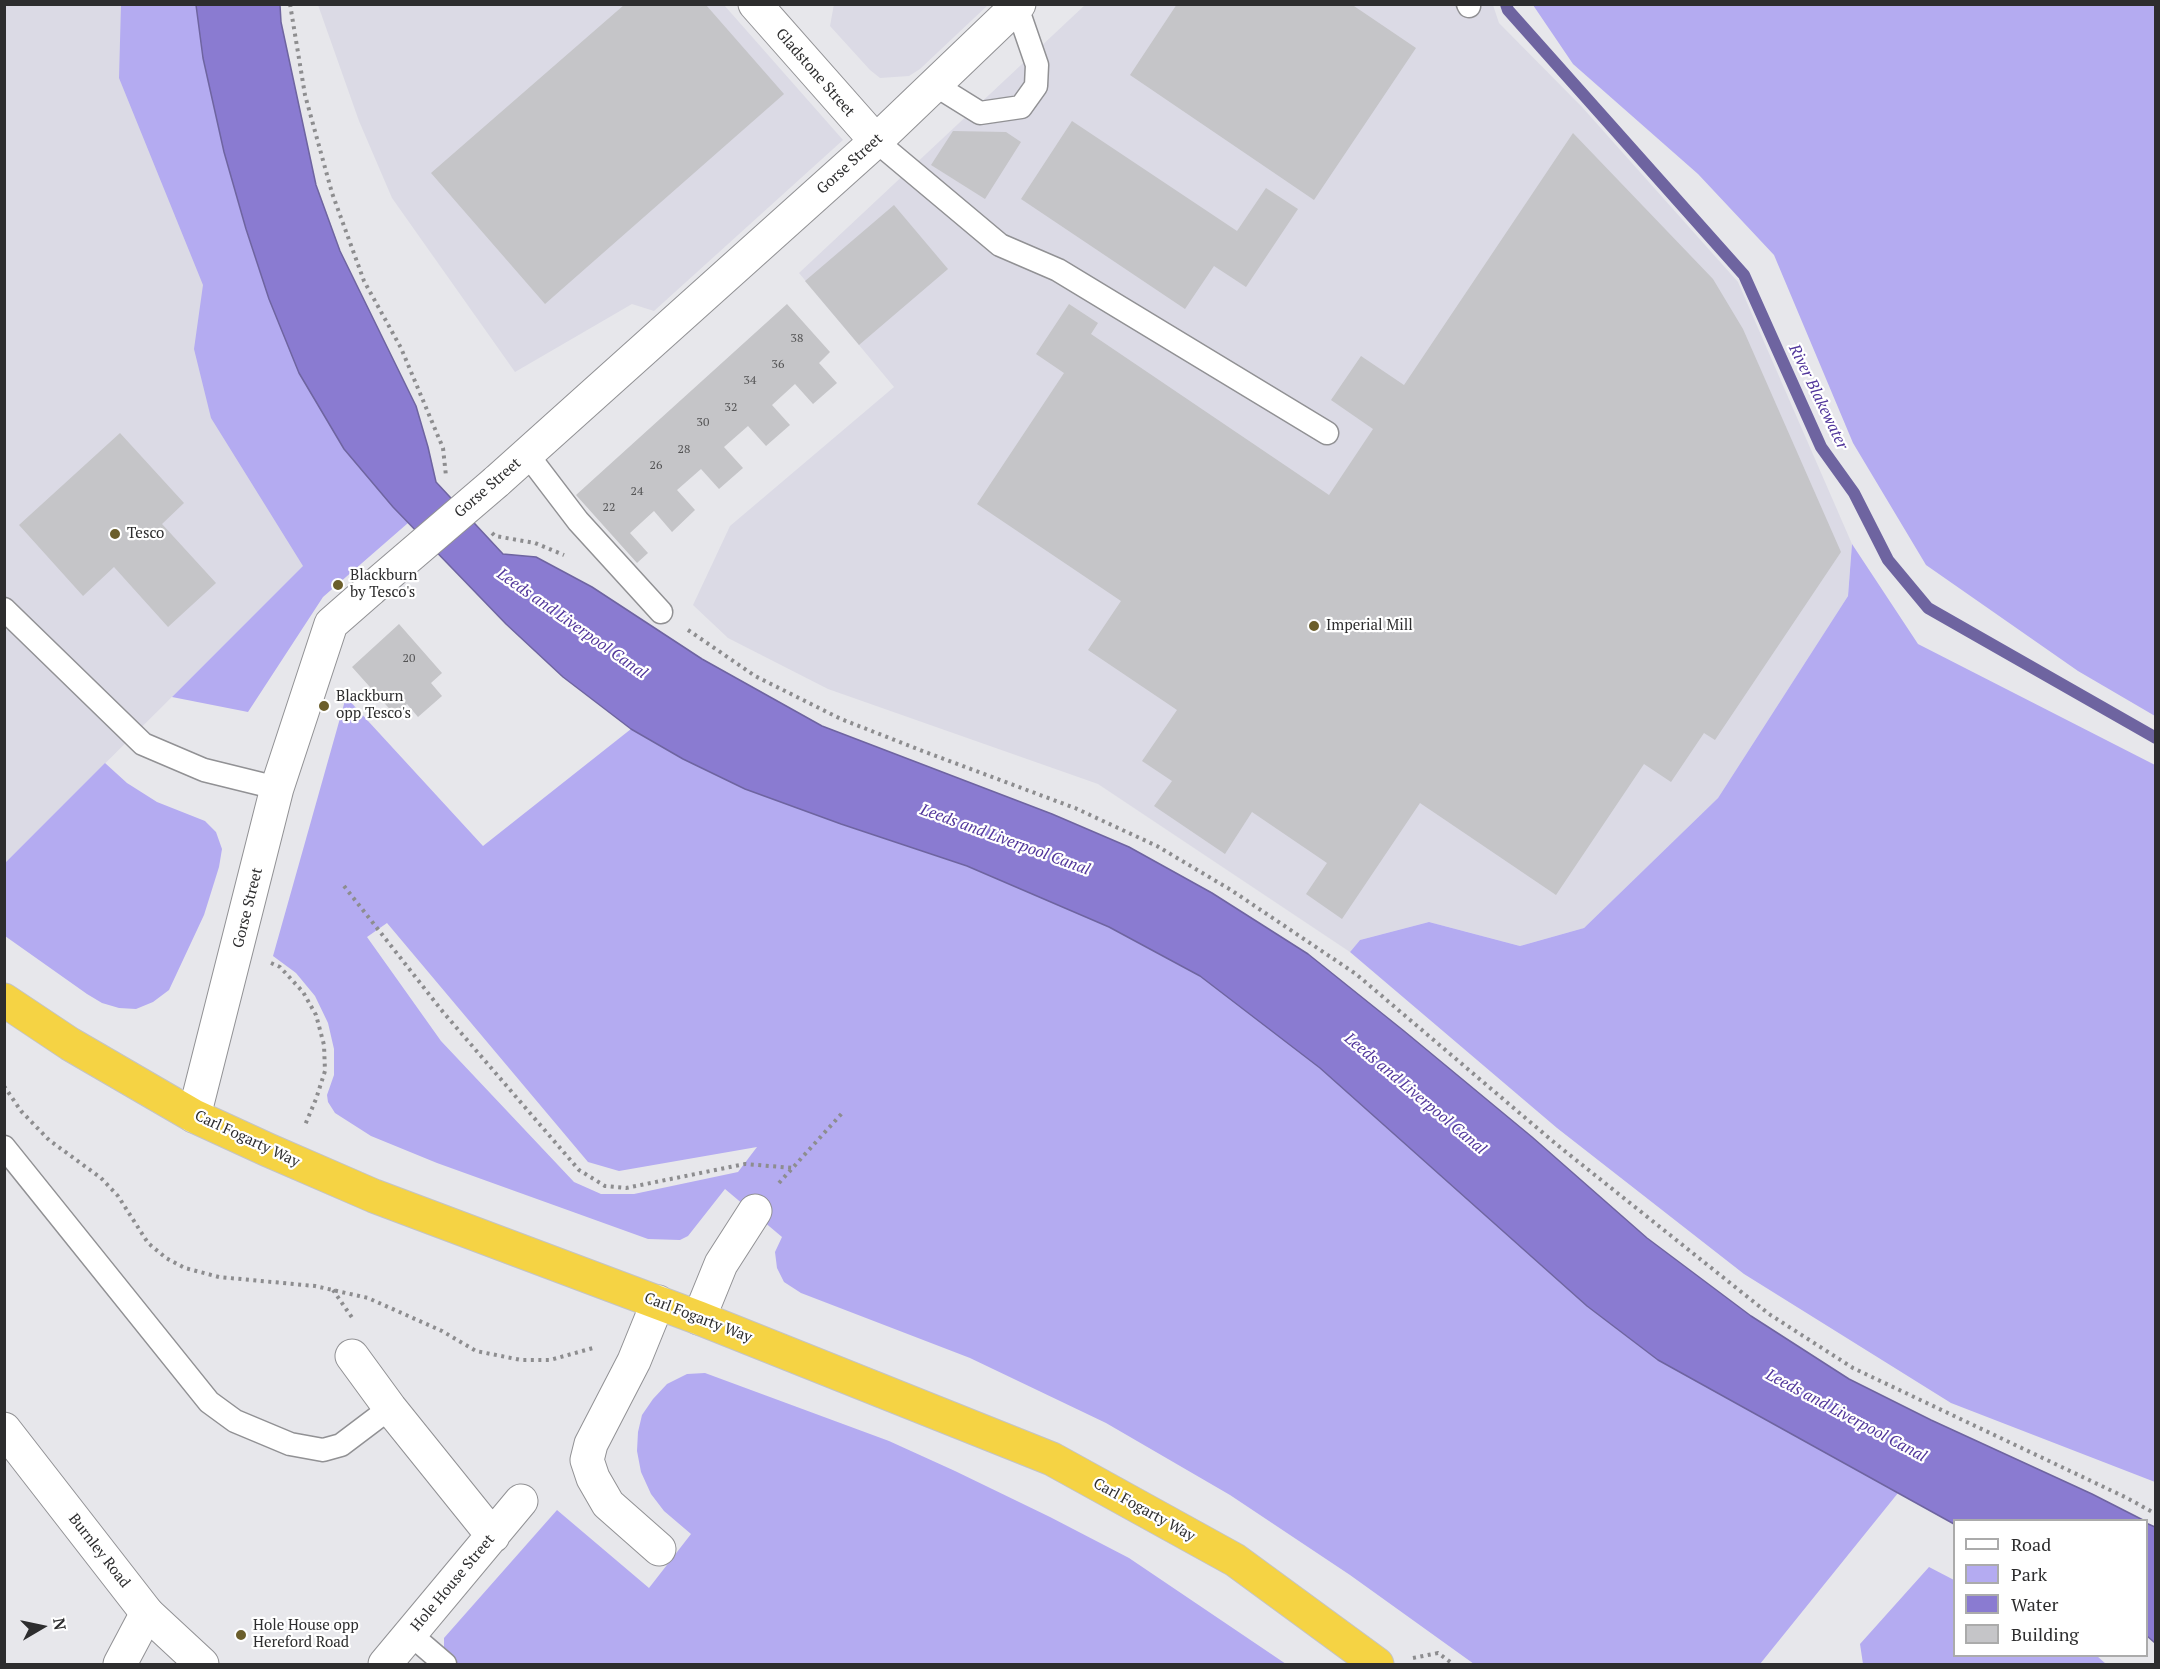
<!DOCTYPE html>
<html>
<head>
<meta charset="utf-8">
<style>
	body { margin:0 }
	#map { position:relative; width:2160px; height:1669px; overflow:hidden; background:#e7e7eb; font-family:"PT Serif",serif }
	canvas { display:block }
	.frame { position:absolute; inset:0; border:6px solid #2d2d2e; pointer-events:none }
	.legend { position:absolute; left:1953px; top:1519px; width:195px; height:138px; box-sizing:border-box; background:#fff; border:2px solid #ababab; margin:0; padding:8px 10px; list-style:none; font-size:18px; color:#2d2d2e }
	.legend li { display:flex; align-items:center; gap:12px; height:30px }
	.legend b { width:30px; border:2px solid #ababab }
	.north { position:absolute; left:12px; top:1597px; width:60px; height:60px; -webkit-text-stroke:4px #fff; paint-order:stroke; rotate:81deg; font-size:16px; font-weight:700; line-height:24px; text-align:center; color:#2d2d2e }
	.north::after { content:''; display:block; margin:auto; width:21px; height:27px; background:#2d2d2e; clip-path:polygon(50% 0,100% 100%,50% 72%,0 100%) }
</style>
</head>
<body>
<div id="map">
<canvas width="2160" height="1669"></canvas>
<div class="frame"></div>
<ul class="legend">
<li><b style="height:8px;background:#fff"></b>Road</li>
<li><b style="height:16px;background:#b4abf1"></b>Park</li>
<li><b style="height:16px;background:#8a7bd1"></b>Water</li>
<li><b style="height:16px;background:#c5c5c8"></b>Building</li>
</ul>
<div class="north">N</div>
</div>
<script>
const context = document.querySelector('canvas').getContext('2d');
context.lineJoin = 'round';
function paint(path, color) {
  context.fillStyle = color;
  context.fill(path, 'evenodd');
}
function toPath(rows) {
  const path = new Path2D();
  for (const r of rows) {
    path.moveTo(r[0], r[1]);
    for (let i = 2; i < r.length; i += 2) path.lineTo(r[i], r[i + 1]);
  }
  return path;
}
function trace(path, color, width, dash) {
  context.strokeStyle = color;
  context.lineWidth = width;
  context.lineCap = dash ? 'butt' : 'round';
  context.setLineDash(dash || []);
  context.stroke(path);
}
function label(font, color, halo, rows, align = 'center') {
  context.font = font + ' "PT Serif",serif';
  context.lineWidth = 4.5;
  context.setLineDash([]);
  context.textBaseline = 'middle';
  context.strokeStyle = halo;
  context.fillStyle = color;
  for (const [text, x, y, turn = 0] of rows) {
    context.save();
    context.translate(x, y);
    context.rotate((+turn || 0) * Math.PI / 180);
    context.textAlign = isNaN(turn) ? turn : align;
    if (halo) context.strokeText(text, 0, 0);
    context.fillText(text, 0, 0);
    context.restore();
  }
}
paint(toPath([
	[834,4,988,4,988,5,920,69,909,76,880,78,870,70,830,26],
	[5,5,196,5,203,58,224,152,246,229,344,449,379,491,5,863],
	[318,5,724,5,843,140,654,311,632,304,515,372,392,198,359,121],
	[1085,5,1493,5,1499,23,1582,107,1738,282,1852,544,1848,596,1718,798,1584,928,1520,946,1429,922,1360,940,1350,952,1098,784,828,689,728,638,693,605,730,526,894,387,799,273]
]), '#dbdae5');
paint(toPath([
	[121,5,196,5,203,58,224,152,246,230,269,299,299,373,344,449,408,523,323,597,248,712,172,697,303,566,211,418,194,349,203,285,119,78],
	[1533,5,2155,5,2155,716,2078,671,1926,565,1853,443,1774,255,1698,174,1573,64],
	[1852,544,1918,644,2155,765,2155,1482,1951,1403,1744,1274,1557,1128,1350,952,1360,940,1429,922,1520,946,1584,928,1718,798,1848,596],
	[346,697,483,846,631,729,683,759,841,824,967,866,1109,927,1200,976,1270,1028,1320,1068,1587,1306,1658,1360,1898,1493,1760,1664,1474,1664,1350,1575,1230,1495,1106,1423,970,1358,801,1293,784,1282,777,1268,775,1252,782,1237,725,1189,688,1236,680,1240,648,1239,437,1163,371,1136,335,1113,328,1102,327,1095,334,1075,334,1049,328,1023,315,996,296,973,273,956],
	[387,923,588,1162,619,1171,757,1147,738,1172,634,1194,601,1194,574,1182,441,1041,367,937],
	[105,763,127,783,157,802,205,821,216,832,222,849,219,867,204,915,169,990,153,1002,136,1009,119,1008,102,1003,87,994,5,936,5,863],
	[705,1373,889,1441,955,1471,1050,1517,1129,1558,1286,1664,457,1664,448,1657,444,1648,444,1638,557,1510,649,1588,691,1534,664,1511,651,1494,641,1472,637,1451,638,1432,642,1415,653,1399,667,1384,687,1374],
	[1929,1567,1954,1580,1954,1656,2097,1656,2106,1664,1863,1664,1860,1644]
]), '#b4abf1');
const water = toPath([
	[196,5,280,5,281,22,316,185,340,251,416,406,428,447,436,482,503,554,536,557,592,587,702,659,822,726,1052,814,1129,847,1212,893,1308,954,1404,1031,1532,1137,1647,1238,1751,1316,1849,1379,1931,1420,2092,1494,2143,1520,1954,1520,1954,1524,1658,1360,1587,1306,1320,1068,1200,976,1109,927,967,866,841,824,745,789,683,759,631,729,563,677,506,624,393,507,344,449,299,373,269,299,246,229,224,152,203,58,196,5],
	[2146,1523,2155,1527,2155,1643,2147,1636,2146,1523]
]);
paint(water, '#8a7bd1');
trace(water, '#6e64a0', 1.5);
trace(toPath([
	[1506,4,1508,10,1744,275,1821,447,1854,493,1888,560,1928,608,2156,738]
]), '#6e64a0', 12);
paint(toPath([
	[1177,4,1351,4,1416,48,1314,200,1130,75],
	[624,5,706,5,784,94,545,304,431,173],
	[1072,121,1237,231,1266,188,1298,209,1246,287,1214,266,1185,309,1021,199],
	[953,131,1006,132,1021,142,985,199,931,165],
	[1573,133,1713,279,1743,329,1841,552,1715,740,1704,733,1671,782,1644,764,1556,895,1420,803,1342,919,1306,894,1327,863,1252,812,1225,854,1154,806,1172,781,1142,761,1177,710,1088,650,1121,601,977,504,1064,373,1036,354,1069,304,1098,323,1091,334,1329,495,1373,429,1331,400,1361,356,1404,385],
	[894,205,948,269,859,345,805,281],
	[787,304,830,352,819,363,837,383,813,404,795,384,772,405,790,425,766,446,748,426,724,447,743,468,719,489,701,469,677,490,695,510,672,532,654,511,630,533,648,553,637,563,576,495],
	[120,433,184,503,162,524,216,583,168,627,114,567,83,596,19,525],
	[399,624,442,673,431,683,442,696,418,717,407,704,395,715,352,667]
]), '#c5c5c8');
const lane = toPath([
	[1468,4,1469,6],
	[935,85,980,113,1021,107,1036,86,1037,65,1017,7],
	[876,141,1000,245,1058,270,1327,433],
	[527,454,578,521,661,612],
	[4,609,143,744,204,770,277,788],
	[4,1147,209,1402,235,1421,290,1444,323,1450,341,1445,390,1408],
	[410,1634,445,1664]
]);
const street = toPath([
	[755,4,876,141],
	[496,482,876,141,1019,4],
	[194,1116,277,788,331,624,371,589],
	[658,1302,634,1361,591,1444,587,1460,593,1478,608,1504,659,1549],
	[699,1318,721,1264,755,1211],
	[352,1356,390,1408,493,1536],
	[120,1664,147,1613],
	[385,1664,521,1501]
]);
const secondary = toPath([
	[4,1429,147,1613,202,1664]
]);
const highway = toPath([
	[4,1000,70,1044,194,1116,268,1150,374,1196,699,1318,1052,1459,1235,1560,1377,1664]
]);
trace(lane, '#919194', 25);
trace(street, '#919194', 35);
trace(secondary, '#919194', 35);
trace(highway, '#c4c4c4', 35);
trace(toPath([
	[290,4,305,95,332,193,364,281,401,348,443,448,446,476],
	[492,533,495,536,535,543,564,555],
	[688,630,755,676,841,719,920,750,1075,808,1157,846,1231,890,1356,974,1556,1144,1769,1314,1853,1368,2127,1498,2156,1514],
	[344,886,443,1012,579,1170,605,1186,626,1188,745,1164,793,1168],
	[271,963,280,967,303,992,316,1015,324,1045,325,1071,316,1099,305,1125],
	[4,1086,21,1111,49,1140,101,1178,118,1196,148,1243,166,1258,185,1268,219,1277,315,1286,368,1298,442,1331,476,1351,521,1360,550,1360,593,1348],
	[779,1183,844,1111],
	[333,1290,353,1319],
	[1413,1658,1438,1653,1453,1664]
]), '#8d8d8f', 4, [3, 4.5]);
trace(lane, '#fff', 22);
trace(street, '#fff', 33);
trace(secondary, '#fff', 33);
trace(highway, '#f5d344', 33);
const streetBridge = toPath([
	[371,589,496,482]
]);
trace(streetBridge, '#919194', 35, []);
trace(streetBridge, '#fff', 33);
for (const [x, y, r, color] of [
	[115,534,6,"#6b5e2b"],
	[338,585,6,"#6b5e2b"],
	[1314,626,6,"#6b5e2b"],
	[324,706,6,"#6b5e2b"],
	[241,1635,6,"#6b5e2b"]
]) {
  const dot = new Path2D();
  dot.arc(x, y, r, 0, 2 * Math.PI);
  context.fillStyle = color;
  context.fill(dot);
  trace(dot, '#fff', 2);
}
label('12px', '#535354', null, [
	["38",797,339],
	["36",778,365],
	["34",750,381],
	["32",731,408],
	["30",703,423],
	["28",684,450],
	["26",656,466],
	["24",637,492],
	["22",609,508],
	["20",409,659]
]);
label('15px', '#2d2d2e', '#fff', [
	["Gladstone Street",815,73,49],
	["Gorse Street",850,164,-42],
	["Gorse Street",488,488,-41],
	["Gorse Street",248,908,-76],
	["Carl Fogarty Way",247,1139,25],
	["Carl Fogarty Way",698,1318,21],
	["Carl Fogarty Way",1144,1510,29],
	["Burnley Road",99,1551,52],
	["Hole House Street",453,1583,-50]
]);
label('15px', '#2d2d2e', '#fff', [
	["Tesco",127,534],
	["Blackburn",350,576],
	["by Tesco's",350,593],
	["Imperial Mill",1326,626],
	["Blackburn",336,697],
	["opp Tesco's",336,714],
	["Hole House opp",253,1626],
	["Hereford Road",253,1643]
], 'left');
label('italic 16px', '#51369b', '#fff', [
	["River Blakewater",1818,397,64],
	["Leeds and Liverpool Canal",572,624,35],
	["Leeds and Liverpool Canal",1005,840,20],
	["Leeds and Liverpool Canal",1415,1094,40],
	["Leeds and Liverpool Canal",1846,1416,28]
]);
</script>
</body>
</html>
